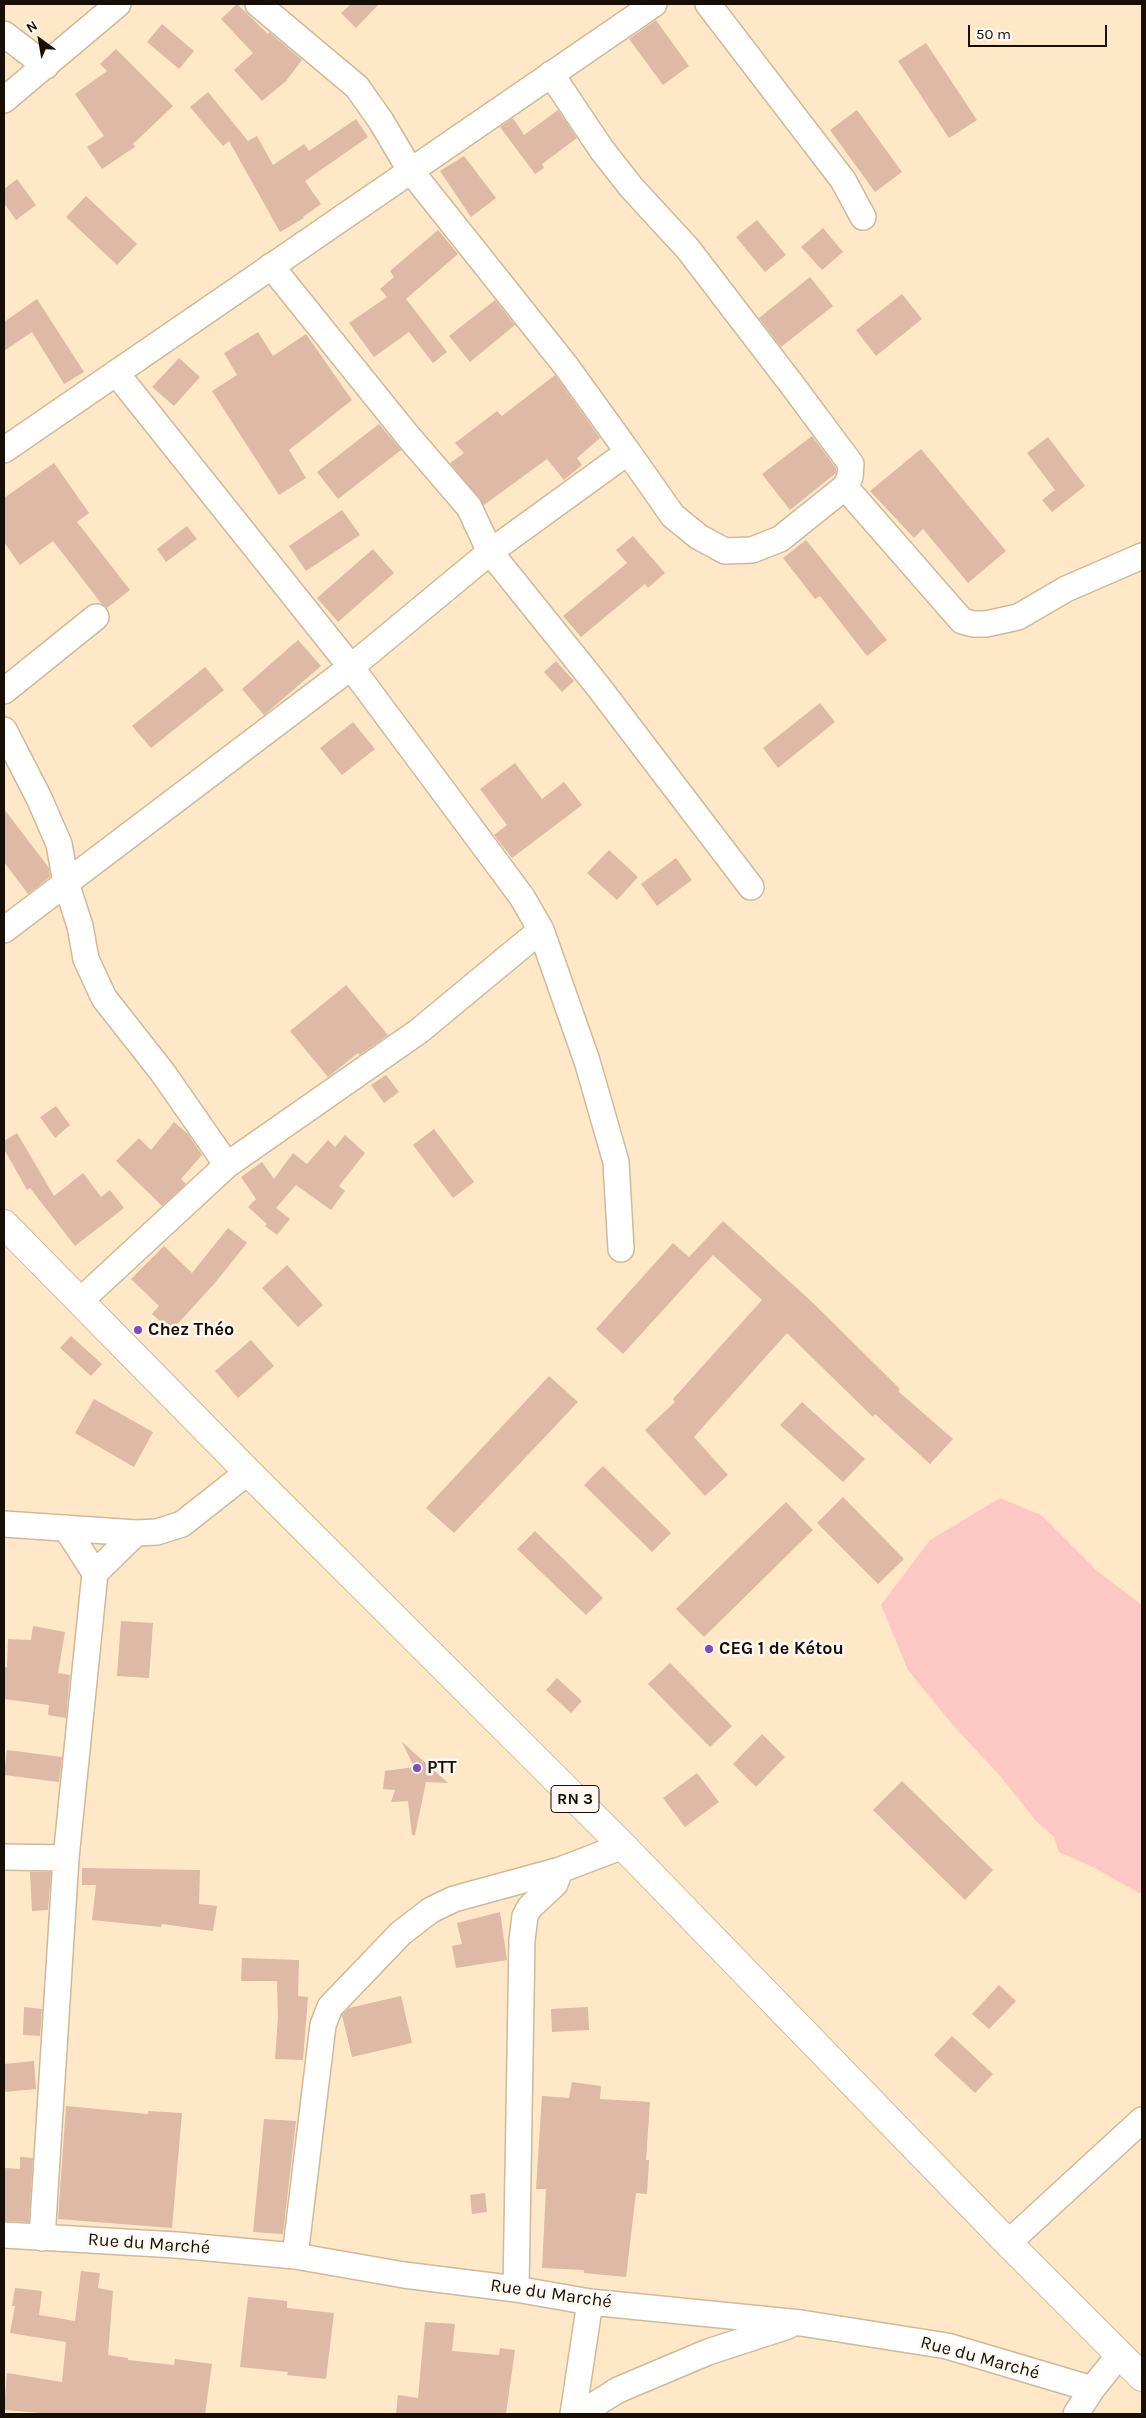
<!DOCTYPE html>
<html>
<head>
<meta charset="utf-8">
<style>
	body { margin:0 }
	#map { position:relative; width:1146px; height:2418px; overflow:hidden; background:#fee8c7; font-family:Karla,sans-serif }
	canvas { display:block }
	.frame { position:absolute; inset:0; border:5px solid #170f05; pointer-events:none }
	.north { position:absolute; left:15px; top:15px; width:50px; height:50px; -webkit-text-stroke:4px #fdf8f2; paint-order:stroke; rotate:328deg; font-size:14px; font-weight:700; line-height:20px; text-align:center; color:#170f05 }
	.north::after { content:''; display:block; margin:auto; width:18px; height:22px; background:#170f05; clip-path:polygon(50% 0,100% 100%,50% 72%,0 100%) }
	.scale { position:absolute; left:968px; top:25px; width:139px; height:22px; box-sizing:border-box; border:2px solid #170f05; border-top:0; padding-left:6px; font-size:15px; line-height:18px; white-space:nowrap; color:#170f05; -webkit-text-stroke:4px #fdf8f2; paint-order:stroke }
</style>
</head>
<body>
<div id="map">
<canvas width="1146" height="2418"></canvas>
<div class="frame"></div>
<div class="north">N</div>
<div class="scale">50 m</div>
</div>
<script>
const context = document.querySelector('canvas').getContext('2d');
context.lineJoin = 'round';
function paint(path, color) {
  context.fillStyle = color;
  context.fill(path, 'evenodd');
}
function toPath(rows) {
  const path = new Path2D();
  for (const r of rows) {
    path.moveTo(r[0], r[1]);
    for (let i = 2; i < r.length; i += 2) path.lineTo(r[i], r[i + 1]);
  }
  return path;
}
function trace(path, color, width, dash) {
  context.strokeStyle = color;
  context.lineWidth = width;
  context.lineCap = dash ? 'butt' : 'round';
  context.setLineDash(dash || []);
  context.stroke(path);
}
function label(font, color, halo, rows, align = 'center') {
  context.font = font + ' Karla,sans-serif';
  context.lineWidth = 5;
  context.setLineDash([]);
  context.textBaseline = 'middle';
  context.strokeStyle = halo;
  context.fillStyle = color;
  for (const [text, x, y, turn = 0] of rows) {
    context.save();
    context.translate(x, y);
    context.rotate((+turn || 0) * Math.PI / 180);
    context.textAlign = isNaN(turn) ? turn : align;
    if (halo) context.strokeText(text, 0, 0);
    context.fillText(text, 0, 0);
    context.restore();
  }
}
paint(toPath([
	[1000,1498,1041,1515,1097,1571,1142,1605,1142,1892,1139,1893,1093,1867,1059,1852,1054,1837,1036,1821,1000,1776,952,1724,908,1670,881,1605,930,1540]
]), '#fdc8c4');
paint(toPath([
	[237,4,268,34,269,32,302,60,286,81,262,101,234,70,253,53,221,19],
	[351,4,379,4,356,28,341,13],
	[656,20,689,66,663,85,629,39],
	[162,24,194,51,179,69,147,42],
	[926,43,977,120,949,138,898,61],
	[116,49,173,106,133,144,135,147,102,169,87,147,104,136,75,94,107,71,100,64],
	[208,92,248,141,257,136,273,165,304,144,309,151,356,119,368,137,305,181,321,204,303,217,304,218,280,232,229,141,223,146,190,107],
	[558,110,577,138,542,164,544,168,535,174,500,127,513,118,524,135],
	[857,110,902,172,875,192,830,130],
	[464,156,496,198,471,217,440,171],
	[17,179,36,205,16,220,4,203,4,189],
	[86,196,137,244,117,265,66,217],
	[757,220,786,255,765,272,736,237],
	[823,228,843,252,822,270,801,247],
	[438,230,458,254,406,299,447,352,433,363,409,332,374,357,349,323,387,297,380,289,394,277,390,271],
	[810,277,833,306,781,347,759,318],
	[902,294,922,319,876,356,856,330],
	[37,299,84,372,64,384,32,332,4,351,4,322],
	[495,300,515,325,470,362,449,336],
	[258,332,273,356,306,334,352,400,289,450,306,478,279,495,212,391,237,375,224,353],
	[179,358,200,377,174,406,152,387],
	[555,375,600,438,577,458,582,465,564,480,547,459,484,505,450,463,464,453,455,443,497,411,502,416],
	[379,424,401,450,338,499,317,472],
	[812,436,836,468,836,473,790,510,762,474],
	[1048,437,1085,486,1052,512,1042,500,1055,490,1027,453],
	[921,449,1006,551,968,583,923,529,914,538,870,491],
	[54,463,89,513,77,522,130,590,107,608,101,603,53,541,20,565,4,542,4,498],
	[342,510,360,535,306,571,289,546],
	[187,526,197,539,166,562,157,549],
	[633,536,665,573,648,588,645,584,581,637,563,616,627,563,616,550],
	[806,540,887,640,867,656,820,596,815,599,783,558],
	[373,549,394,573,338,622,317,598],
	[298,640,321,666,264,715,242,689],
	[556,661,574,681,562,692,544,672],
	[205,667,224,690,151,748,132,726],
	[820,703,835,722,778,768,763,748],
	[353,722,375,749,342,775,320,748],
	[515,763,542,799,564,782,582,805,512,858,494,835,507,825,480,789],
	[4,809,49,868,50,877,28,894,4,862],
	[609,850,638,877,617,900,587,873],
	[676,858,692,880,657,906,641,884],
	[346,985,388,1035,360,1055,358,1053,328,1077,290,1031],
	[386,1075,399,1092,384,1103,371,1085],
	[56,1106,70,1125,55,1138,40,1117],
	[174,1122,188,1134,202,1155,181,1179,186,1184,162,1206,116,1161,139,1138,151,1150],
	[434,1129,474,1182,453,1198,413,1145],
	[17,1133,54,1196,83,1173,101,1197,110,1190,124,1208,75,1246,30,1188,27,1190,4,1149,4,1141],
	[345,1135,365,1153,339,1186,345,1191,331,1210,296,1185,276,1208,290,1219,277,1235,265,1226,267,1224,248,1207,256,1199,241,1177,262,1162,274,1179,293,1153,307,1164,328,1140,335,1147],
	[723,1221,812,1302,900,1389,898,1391,953,1439,930,1464,875,1414,873,1417,787,1333,694,1437,728,1475,705,1496,645,1430,675,1402,673,1399,762,1300,713,1255,623,1354,596,1329,673,1243,689,1257],
	[228,1228,247,1243,214,1284,171,1331,152,1314,159,1306,131,1279,164,1246,192,1273],
	[287,1265,323,1305,298,1327,262,1288],
	[71,1336,102,1364,91,1376,60,1348],
	[251,1340,274,1366,238,1398,215,1371],
	[549,1376,578,1402,454,1533,426,1508],
	[94,1399,153,1432,134,1467,75,1433],
	[802,1402,865,1459,843,1482,780,1425],
	[603,1466,671,1533,652,1552,584,1485],
	[843,1497,904,1559,878,1584,817,1523],
	[786,1502,813,1530,704,1637,676,1609],
	[535,1531,603,1598,586,1615,517,1549],
	[121,1621,153,1623,149,1678,117,1676],
	[33,1626,65,1632,58,1673,70,1675,66,1718,48,1715,49,1705,4,1699,4,1667,7,1667,8,1639,31,1640],
	[670,1663,732,1726,710,1747,648,1684],
	[557,1678,582,1701,571,1713,546,1690],
	[762,1734,785,1757,756,1787,733,1764],
	[402,1742,448,1783,426,1782,415,1835,412,1835,408,1801,391,1802,395,1790,383,1789,385,1771,414,1767],
	[7,1750,62,1757,59,1782,4,1775],
	[697,1773,719,1802,685,1827,663,1798],
	[902,1781,993,1870,965,1900,873,1810],
	[82,1868,200,1870,199,1904,217,1906,213,1931,162,1924,161,1927,92,1920,96,1885,82,1885],
	[30,1872,51,1872,48,1910,32,1911],
	[500,1912,507,1960,456,1968,452,1946,462,1944,457,1923],
	[242,1958,299,1960,298,1996,308,1997,303,2060,275,2059,278,2017,277,1981,241,1981],
	[999,1985,1016,2001,989,2029,972,2014],
	[401,1996,412,2043,352,2057,342,2015,349,2008],
	[24,2007,42,2009,40,2036,23,2035],
	[588,2007,589,2030,552,2032,551,2009],
	[952,2036,993,2074,975,2093,934,2055],
	[34,2061,36,2089,4,2092,4,2064],
	[572,2082,601,2086,600,2099,650,2102,646,2160,649,2160,647,2194,636,2193,626,2277,584,2273,584,2270,542,2268,546,2189,536,2189,542,2096,569,2098],
	[66,2106,148,2114,148,2111,182,2113,172,2228,58,2219],
	[264,2119,296,2121,283,2234,253,2232],
	[20,2157,33,2158,29,2222,4,2221,4,2168,20,2169],
	[485,2193,487,2212,472,2214,470,2195],
	[81,2271,100,2273,98,2288,113,2291,108,2355,128,2358,128,2360,174,2365,175,2359,212,2364,205,2414,54,2414,4,2410,7,2373,62,2382,66,2342,10,2333,15,2306,12,2306,15,2288,42,2291,39,2315,75,2321],
	[248,2297,287,2301,287,2308,334,2313,326,2379,287,2375,288,2372,240,2367],
	[425,2322,455,2324,452,2351,499,2355,500,2348,515,2350,506,2414,396,2414,398,2395,418,2398]
]), '#ddb9a6');
const minor = toPath([
	[258,4,357,87,381,121,410,170,566,366,628,452,490,552,469,507,407,435,271,266],
	[708,4,843,180,863,217],
	[4,34,46,66],
	[551,74,602,150,631,187,688,249,793,386,851,464,850,477,845,487,780,539,752,550,725,551,699,537,673,516,628,452],
	[4,100,118,4],
	[117,374,351,667,522,897,541,930,587,1061,616,1162,621,1249],
	[4,450,654,4],
	[845,487,962,621,973,624,986,624,1018,617,1066,589,1142,556],
	[4,691,96,617],
	[4,730,39,798,59,844,66,883,80,926,86,959,104,998,163,1073,227,1165],
	[4,930,351,667,490,552,597,685,751,887],
	[80,1301,227,1165,419,1031,541,930],
	[4,1524,136,1533,157,1532,182,1524,248,1472],
	[66,1528,95,1573],
	[4,1857,66,1858],
	[4,2235,176,2245,295,2256,404,2275,516,2289,590,2302,801,2323,947,2346,1092,2389],
	[42,2238,66,1858,95,1573,136,1533],
	[1008,2243,1142,2120],
	[295,2256,323,2025,330,2007,401,1933,431,1910,454,1899,560,1870,623,1846],
	[516,2289,522,1940,525,1916,530,1907,555,1884,560,1870],
	[573,2414,590,2302],
	[586,2414,594,2405,618,2390,708,2352,788,2326],
	[1076,2414,1092,2389,1120,2354]
]);
const major = toPath([
	[4,1224,248,1472,623,1846,1008,2243,1142,2377]
]);
trace(minor, '#ceb999', 28);
trace(major, '#ceb999', 30);
trace(minor, '#fff', 25);
trace(major, '#fff', 28);
for (const [x, y, r, color] of [
	[138,1330,5,"#8148bf"],
	[709,1649,5,"#8148bf"],
	[417,1768,5,"#8148bf"]
]) {
  const dot = new Path2D();
  dot.arc(x, y, r, 0, 2 * Math.PI);
  context.fillStyle = color;
  context.fill(dot);
  trace(dot, '#fdf8f2', 2);
}
for (const [x, y, w] of [
	[575,1799,48]
]) {
  const box = new Path2D();
  box.roundRect(x - w / 2, y - 13.5, w, 27, 4);
  context.fillStyle = '#fdf8f2';
  context.fill(box);
  trace(box, '#170f05', 1);
}
label('bold 16px', '#170f05', null, [
	["RN 3",575,1799]
]);
label('bold 18px', '#170f05', '#fdf8f2', [
	["Chez Théo",148,1330],
	["CEG 1 de Kétou",719,1649],
	["PTT",427,1768]
], 'left');
label('18px', '#170f05', '#fdf8f2', [
	["Rue du Marché",149,2244,4],
	["Rue du Marché",551,2294,8],
	["Rue du Marché",980,2358,15]
]);
</script>
</body>
</html>
